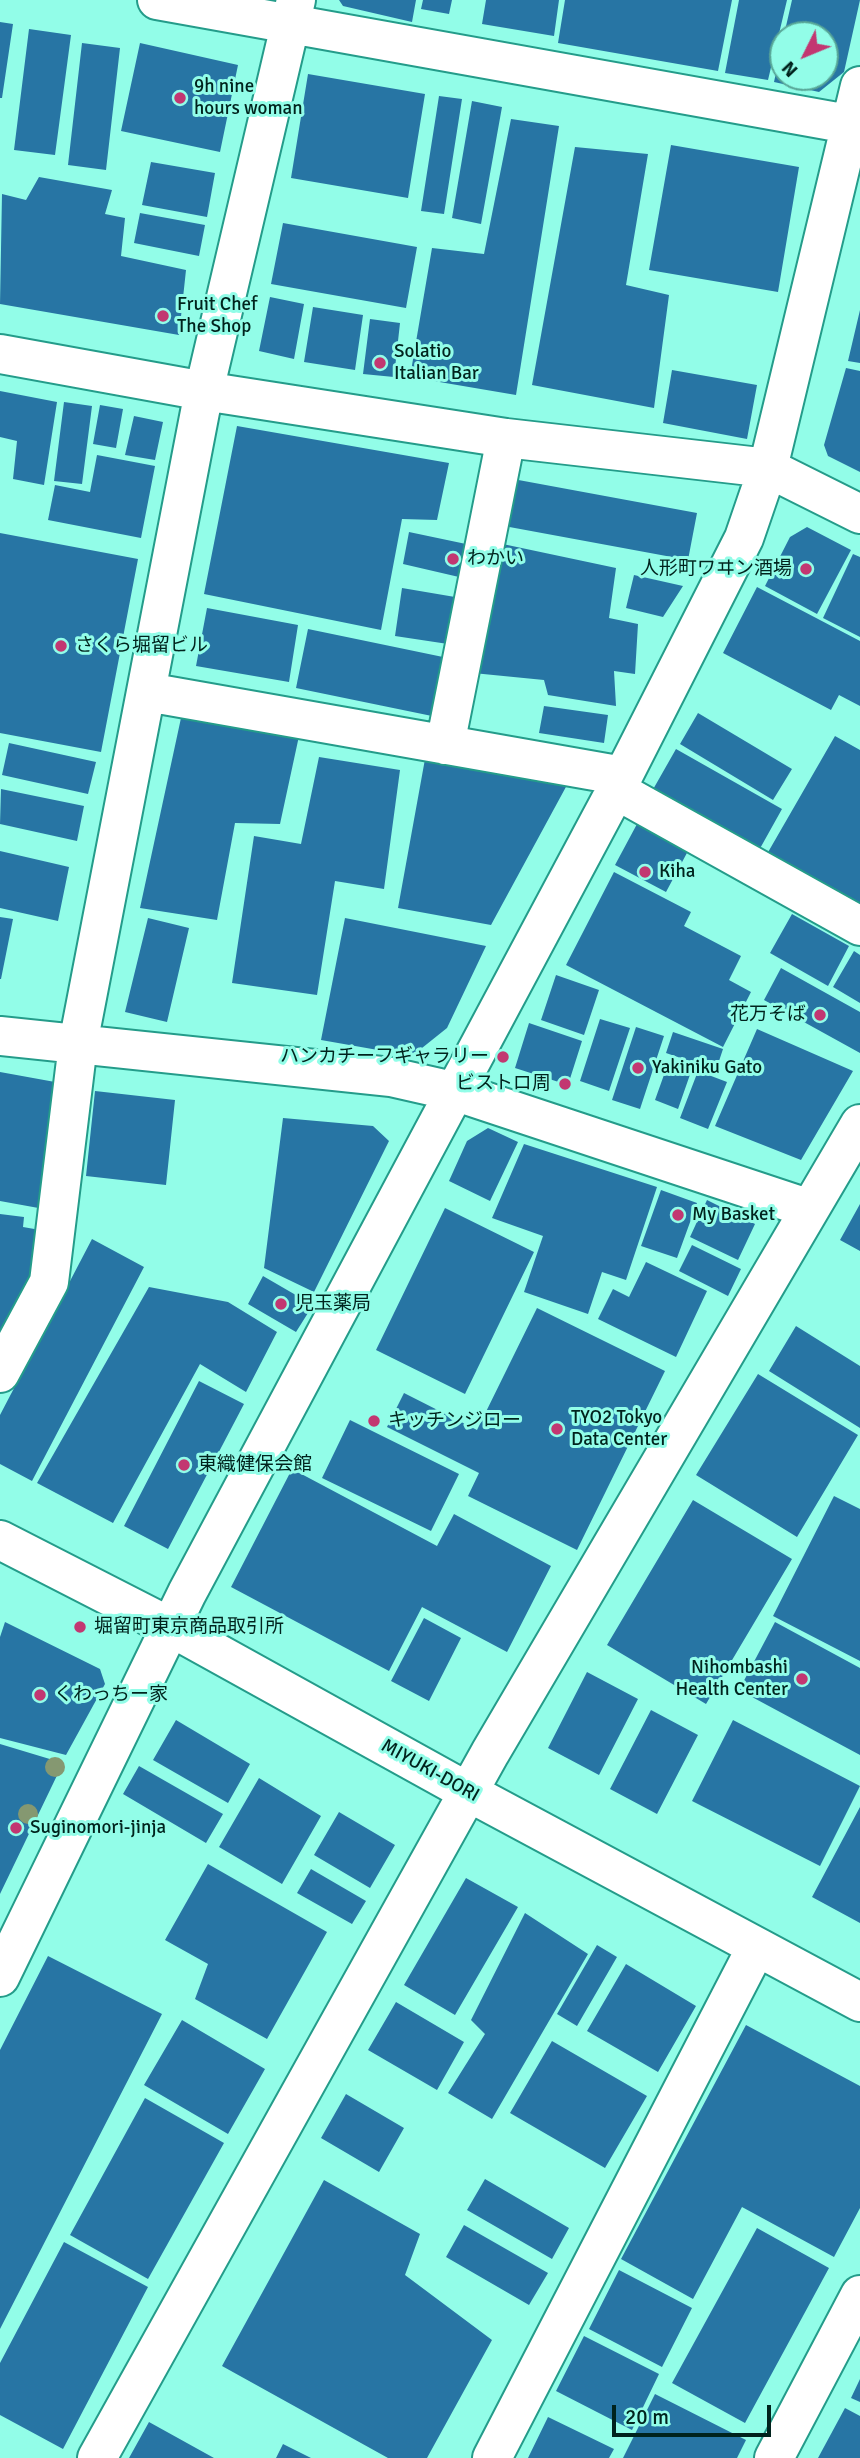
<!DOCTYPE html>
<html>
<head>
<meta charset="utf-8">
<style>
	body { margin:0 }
	#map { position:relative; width:860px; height:2458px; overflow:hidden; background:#92fde8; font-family:Signika,sans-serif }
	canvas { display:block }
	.north { position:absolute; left:769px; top:21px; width:70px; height:70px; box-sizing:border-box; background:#92fde8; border:2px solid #58a697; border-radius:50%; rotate:227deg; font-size:19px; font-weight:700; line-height:28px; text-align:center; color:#00231d }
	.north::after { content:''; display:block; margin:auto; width:24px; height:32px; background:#c23771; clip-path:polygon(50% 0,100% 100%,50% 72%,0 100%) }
	.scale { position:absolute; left:612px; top:2405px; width:159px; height:32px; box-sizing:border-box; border:4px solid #00231d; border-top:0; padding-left:9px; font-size:21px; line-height:24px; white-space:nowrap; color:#00231d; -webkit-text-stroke:5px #92fde8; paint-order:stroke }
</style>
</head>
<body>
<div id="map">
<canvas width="860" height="2458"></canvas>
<div class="north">N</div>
<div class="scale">20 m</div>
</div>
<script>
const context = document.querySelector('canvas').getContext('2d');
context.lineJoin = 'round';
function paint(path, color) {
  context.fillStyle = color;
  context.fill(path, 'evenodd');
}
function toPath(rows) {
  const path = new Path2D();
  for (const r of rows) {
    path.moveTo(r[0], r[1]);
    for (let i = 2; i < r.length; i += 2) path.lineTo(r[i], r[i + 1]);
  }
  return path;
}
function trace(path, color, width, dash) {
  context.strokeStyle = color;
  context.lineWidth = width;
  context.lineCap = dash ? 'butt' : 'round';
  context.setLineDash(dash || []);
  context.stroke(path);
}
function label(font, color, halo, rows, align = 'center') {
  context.font = font + ' Signika,"Noto Sans JP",sans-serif';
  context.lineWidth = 6;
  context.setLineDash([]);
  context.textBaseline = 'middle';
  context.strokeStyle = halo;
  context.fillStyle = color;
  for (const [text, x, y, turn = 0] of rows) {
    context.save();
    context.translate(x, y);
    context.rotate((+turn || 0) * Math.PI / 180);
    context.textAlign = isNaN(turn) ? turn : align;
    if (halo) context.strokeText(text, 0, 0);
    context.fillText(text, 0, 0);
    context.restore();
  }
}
paint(toPath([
	[339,0,416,0,412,22,343,6],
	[423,0,452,0,449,14,421,9],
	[486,0,559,0,554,36,482,24],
	[565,0,732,0,718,71,558,43],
	[739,0,787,0,768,80,725,73],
	[792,0,860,0,844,72,819,92,774,82,782,45,783,77,825,77,825,35,784,35],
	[0,22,13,24,2,98,0,98],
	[29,29,71,35,55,155,14,150],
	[82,43,120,48,106,170,68,165],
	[140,43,238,65,220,152,121,131],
	[308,74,425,94,408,198,291,178],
	[439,96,462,99,444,214,421,211],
	[472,101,502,107,481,224,452,218],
	[511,119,559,126,516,395,410,377,432,248,484,254],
	[671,145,799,167,778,292,649,270],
	[575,147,648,154,626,285,669,295,654,408,532,385],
	[151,162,215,173,207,217,142,205],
	[39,177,112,190,105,214,125,218,121,256,186,270,179,335,0,304,2,194,26,200],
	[140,213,205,225,199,256,134,243],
	[283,223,417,247,406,308,271,284],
	[270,297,304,304,294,359,259,351],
	[313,307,363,315,355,370,304,362],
	[860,310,860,363,848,361],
	[370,319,400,323,394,377,363,374],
	[846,368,860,371,860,472,828,456,824,445],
	[672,370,757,385,747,439,663,423],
	[0,391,57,402,44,485,13,479,17,441,0,437],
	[64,402,92,406,82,484,54,481],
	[100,405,123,409,116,448,93,444],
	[134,416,163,422,155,460,125,455],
	[237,426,449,463,437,520,402,519,381,630,204,594],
	[97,455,155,466,141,538,48,520,55,485,90,492],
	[513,479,697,513,688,560,504,526],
	[807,527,851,550,817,614,765,586,790,537],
	[409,532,466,544,459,577,403,564],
	[0,533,138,559,101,752,0,733],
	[498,543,616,568,609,618,638,624,635,674,614,671,616,706,548,695,544,680,473,673],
	[853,554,860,557,860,637,823,618],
	[634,575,683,586,663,617,626,608],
	[757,587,860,641,860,706,839,695,831,710,723,653],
	[402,588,455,597,448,644,395,636],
	[207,608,298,625,289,682,196,666],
	[308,629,443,657,432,716,296,688],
	[544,706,608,715,604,743,539,733],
	[698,713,792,769,773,800,680,744],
	[181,718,299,736,280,824,235,823,217,920,140,908],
	[835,736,860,750,860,908,767,854],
	[9,743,96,762,88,794,2,775],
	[676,749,782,809,753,861,647,800],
	[319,757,400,770,384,889,335,881,317,995,232,983,254,836,301,844],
	[425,759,567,785,491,925,398,908],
	[1,789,84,806,77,841,0,824],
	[637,824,688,851,666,892,615,865],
	[0,851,69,867,58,921,0,908],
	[614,872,691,912,684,926,741,956,729,980,751,992,723,1047,566,965],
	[792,914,849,946,828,986,770,953],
	[0,917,13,919,1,979,0,979],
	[148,918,189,928,167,1022,125,1012],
	[345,918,486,946,447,1028,412,1056,321,1040],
	[854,951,860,955,860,1003,833,987],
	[781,968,860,1012,860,1053,764,1000],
	[556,975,599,990,584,1035,541,1020],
	[600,1019,630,1028,609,1091,580,1081],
	[529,1023,582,1041,568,1085,515,1068],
	[636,1027,664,1036,640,1109,612,1100],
	[757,1029,853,1071,801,1160,715,1126],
	[673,1032,723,1049,716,1070,666,1053],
	[670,1058,693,1066,678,1109,655,1100],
	[698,1071,727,1082,708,1129,680,1118],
	[0,1072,66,1084,44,1209,0,1201],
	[95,1091,175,1100,166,1185,86,1176],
	[283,1118,373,1126,389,1141,314,1292,264,1268],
	[488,1128,518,1142,490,1201,449,1181,467,1141],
	[524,1144,657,1187,626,1280,602,1272,588,1314,524,1292,543,1236,492,1218],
	[661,1190,697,1203,677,1258,641,1246],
	[707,1200,755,1224,738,1260,690,1237],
	[860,1204,860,1251,840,1240],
	[445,1208,534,1252,465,1394,376,1350],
	[0,1214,24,1217,23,1227,40,1230,34,1276,0,1341],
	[92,1239,144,1267,32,1481,0,1464,0,1415],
	[692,1245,741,1269,728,1296,679,1271],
	[646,1262,707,1291,676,1357,598,1319,613,1289,629,1297],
	[263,1276,313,1305,296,1332,248,1304],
	[149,1287,228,1302,277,1332,246,1392,200,1364,113,1523,37,1483],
	[537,1308,665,1371,577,1550,468,1496,479,1473,387,1427,404,1393,477,1430],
	[796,1326,860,1366,860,1428,769,1371],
	[758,1374,858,1435,797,1537,696,1475],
	[199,1381,244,1404,168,1549,124,1526],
	[350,1420,459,1474,431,1531,322,1478],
	[292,1469,437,1546,454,1514,551,1566,507,1652,422,1607,389,1671,231,1587],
	[834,1496,860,1509,860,1661,773,1616],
	[693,1500,792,1559,706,1704,607,1645],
	[424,1618,461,1638,429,1701,391,1681],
	[5,1622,100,1669,105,1684,66,1755,0,1738,0,1637],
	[775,1622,860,1668,860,1755,739,1690],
	[587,1672,638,1699,599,1775,548,1748],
	[651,1710,698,1735,657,1814,610,1789],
	[176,1720,250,1764,228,1803,153,1760],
	[733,1720,860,1786,820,1866,692,1801],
	[0,1744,63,1763,0,1894],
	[139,1766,223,1814,206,1843,123,1794],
	[259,1778,321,1816,282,1884,219,1847],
	[860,1807,860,1923,812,1897],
	[339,1812,395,1845,370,1888,314,1855],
	[208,1864,327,1932,267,2039,195,1999,208,1964,165,1940],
	[311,1869,366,1901,352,1924,297,1893],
	[466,1878,518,1907,455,2015,404,1985],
	[525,1913,588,1954,492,2119,448,2093,485,2034,471,2020],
	[597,1945,617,1957,577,2026,557,2014],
	[48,1956,162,2014,0,2329,0,2050],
	[626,1964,696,2006,658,2072,587,2031],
	[396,2002,464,2042,437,2090,368,2050],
	[182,2020,265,2069,228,2134,144,2085],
	[746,2025,860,2086,860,2208,834,2257,742,2207,693,2299,621,2259],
	[552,2041,647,2096,605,2168,510,2113],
	[346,2094,404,2128,379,2172,321,2138],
	[145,2098,224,2143,148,2279,70,2235],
	[485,2179,569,2228,552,2259,467,2210],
	[324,2180,420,2234,405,2275,492,2340,427,2458,388,2458,222,2366],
	[464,2225,548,2273,529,2305,446,2257],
	[757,2228,829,2268,745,2423,672,2383],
	[64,2242,148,2287,63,2449,0,2415,0,2363],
	[619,2270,692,2308,662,2367,589,2329],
	[584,2336,659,2374,632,2430,556,2391],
	[860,2379,860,2402,851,2398],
	[655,2394,746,2440,737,2458,623,2458],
	[845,2408,860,2416,860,2458,818,2458],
	[548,2417,614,2449,609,2458,528,2458],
	[149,2422,214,2458,129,2458],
	[283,2444,311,2458,276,2458]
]), '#2775a4');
const minor = toPath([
	[157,0,860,126],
	[0,354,204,391,506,438,768,468,860,514],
	[147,692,623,776],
	[445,745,506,438],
	[616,790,860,926],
	[0,1036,391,1077,457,1092,810,1209],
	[0,1373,49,1282,78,1044,204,391,296,0],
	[0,1540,172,1628,470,1793,860,2002],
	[0,1977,187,1593,616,790,744,538,768,468,860,86],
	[97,2458,490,1753,860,1124],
	[492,2458,756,1948],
	[774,2458,860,2295]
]);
trace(minor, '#249c8a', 42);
trace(minor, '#fff', 38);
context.fillStyle = '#859871';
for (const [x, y] of [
	[55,1767],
	[28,1814]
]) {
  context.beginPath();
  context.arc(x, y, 10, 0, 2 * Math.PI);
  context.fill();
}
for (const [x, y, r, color] of [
	[180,98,7,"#c23771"],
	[163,316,7,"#c23771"],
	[380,363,7,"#c23771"],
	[453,559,7,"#c23771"],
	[806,569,7,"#c23771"],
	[61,646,7,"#c23771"],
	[645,872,7,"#c23771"],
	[820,1015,7,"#c23771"],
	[503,1057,7,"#c23771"],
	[638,1068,7,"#c23771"],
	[565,1084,7,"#c23771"],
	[678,1215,7,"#c23771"],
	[281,1304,7,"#c23771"],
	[374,1421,7,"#c23771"],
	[557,1429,7,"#c23771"],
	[184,1465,7,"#c23771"],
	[80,1627,7,"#c23771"],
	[802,1679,7,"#c23771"],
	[40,1695,7,"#c23771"],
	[16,1828,7,"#c23771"]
]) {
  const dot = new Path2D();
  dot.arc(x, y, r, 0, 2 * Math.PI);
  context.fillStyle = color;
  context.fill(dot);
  trace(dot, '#92fde8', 2.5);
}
label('19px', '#00231d', '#92fde8', [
	["9h nine",194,87],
	["hours woman",194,109],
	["Fruit Chef",177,305],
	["The Shop",177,327],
	["Solatio",394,352],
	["Italian Bar",394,374],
	["わかい",467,559],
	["人形町ワヰン酒場",792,569,"right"],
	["さくら堀留ビル",75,646],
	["Kiha",659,872],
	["花万そば",806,1015,"right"],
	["ハンカチーフギャラリー",489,1057,"right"],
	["Yakiniku Gato",652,1068],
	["ビストロ周",551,1084,"right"],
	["My Basket",692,1215],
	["児玉薬局",295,1304],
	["TYO2 Tokyo",571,1418],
	["Data Center",571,1440],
	["キッチンジロー",388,1421],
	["東織健保会館",198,1465],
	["堀留町東京商品取引所",94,1627],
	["Nihombashi",788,1668,"right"],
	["Health Center",788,1690,"right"],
	["くわっちー家",54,1695],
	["Suginomori-jinja",30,1828]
], 'left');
label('19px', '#00231d', '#92fde8', [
	["MIYUKI-DORI",430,1771,29]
]);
</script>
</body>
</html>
